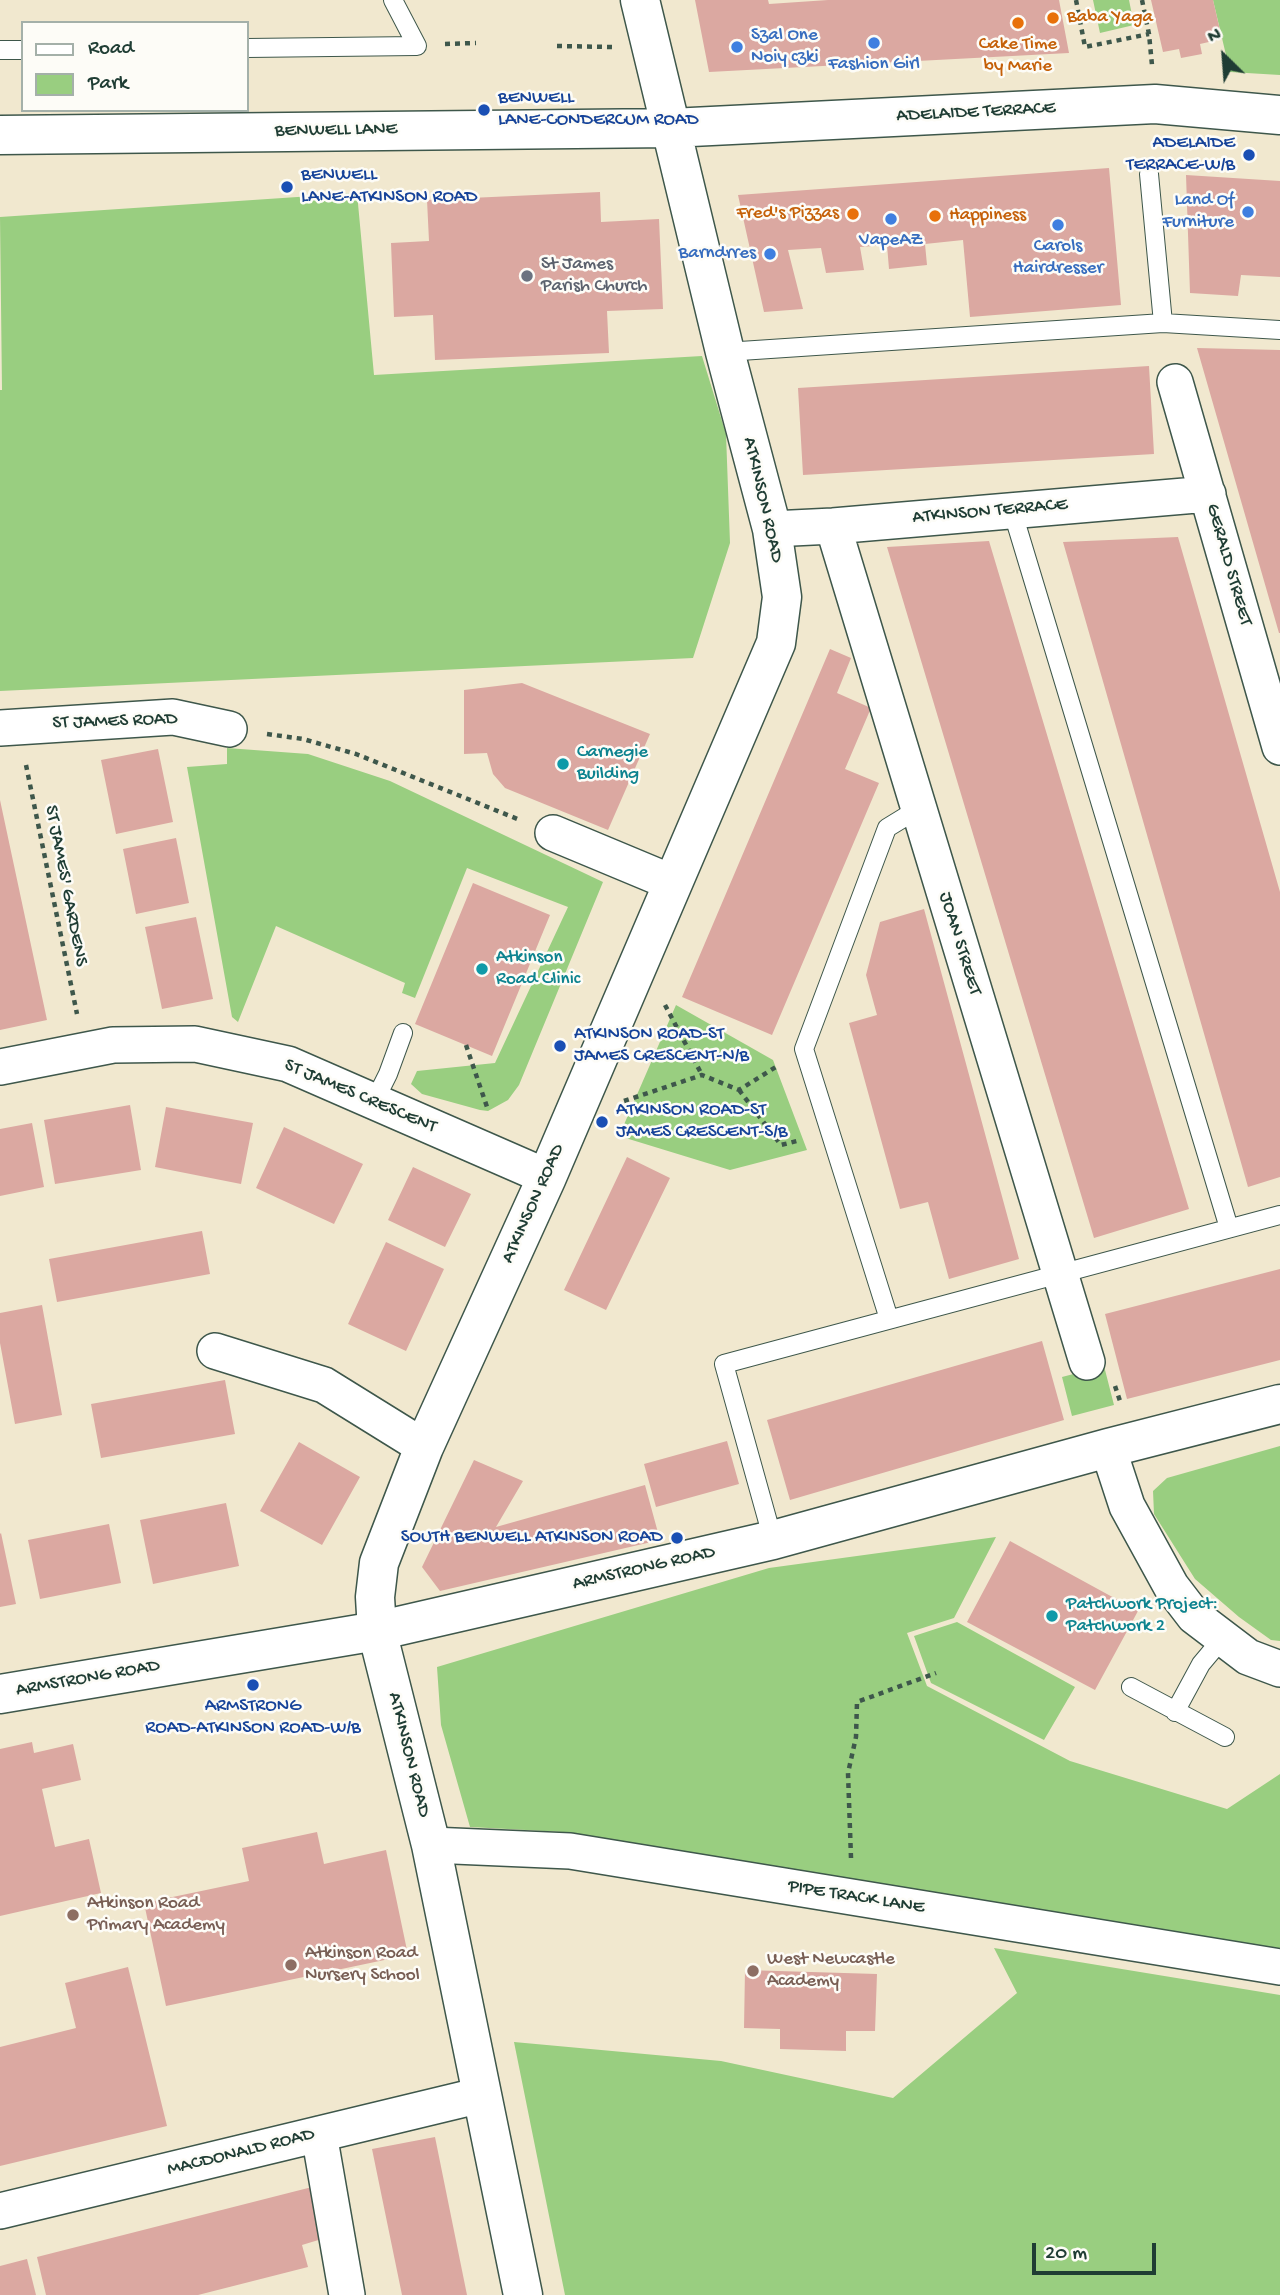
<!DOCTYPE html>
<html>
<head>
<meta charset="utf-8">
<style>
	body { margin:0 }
	#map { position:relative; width:1280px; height:2295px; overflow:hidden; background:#f1e8cf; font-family:"Gochi Hand",sans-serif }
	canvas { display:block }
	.legend { position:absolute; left:21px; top:21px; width:228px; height:91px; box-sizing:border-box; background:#fdfcf7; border:2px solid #a4b0a9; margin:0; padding:9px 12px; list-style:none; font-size:21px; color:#1f3d34 }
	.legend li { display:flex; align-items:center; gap:14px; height:35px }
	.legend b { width:35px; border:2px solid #a4b0a9 }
	.north { position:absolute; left:1189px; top:21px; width:70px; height:70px; -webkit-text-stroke:5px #fdfcf7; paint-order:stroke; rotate:335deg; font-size:19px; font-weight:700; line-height:28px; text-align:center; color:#1f3d34 }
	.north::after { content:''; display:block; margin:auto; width:24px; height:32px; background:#1f3d34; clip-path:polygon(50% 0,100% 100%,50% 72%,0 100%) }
	.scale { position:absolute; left:1032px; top:2243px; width:124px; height:32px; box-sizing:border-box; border:4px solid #1f3d34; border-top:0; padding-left:9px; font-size:21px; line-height:24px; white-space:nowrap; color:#1f3d34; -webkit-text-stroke:5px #fdfcf7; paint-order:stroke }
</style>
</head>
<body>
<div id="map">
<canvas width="1280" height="2295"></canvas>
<ul class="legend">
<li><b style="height:9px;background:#fff"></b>Road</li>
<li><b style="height:19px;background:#99ce80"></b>Park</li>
</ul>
<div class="north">N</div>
<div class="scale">20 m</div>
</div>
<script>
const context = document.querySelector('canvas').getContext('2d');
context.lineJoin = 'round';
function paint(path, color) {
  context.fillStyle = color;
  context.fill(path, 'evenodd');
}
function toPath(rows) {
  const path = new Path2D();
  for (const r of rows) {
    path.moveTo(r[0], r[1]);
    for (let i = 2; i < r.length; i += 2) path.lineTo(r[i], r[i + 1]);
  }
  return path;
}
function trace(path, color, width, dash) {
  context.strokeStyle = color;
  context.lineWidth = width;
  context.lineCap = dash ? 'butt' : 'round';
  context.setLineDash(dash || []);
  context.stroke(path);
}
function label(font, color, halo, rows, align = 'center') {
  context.font = font + ' "Gochi Hand",sans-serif';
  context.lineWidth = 5;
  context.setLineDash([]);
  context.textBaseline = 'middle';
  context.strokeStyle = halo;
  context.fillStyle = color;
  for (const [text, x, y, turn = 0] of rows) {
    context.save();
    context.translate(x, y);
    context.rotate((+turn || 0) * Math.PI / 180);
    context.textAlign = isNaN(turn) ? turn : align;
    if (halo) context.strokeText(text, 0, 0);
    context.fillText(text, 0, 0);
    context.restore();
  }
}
paint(toPath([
	[1093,0,1129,0,1134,25,1100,33],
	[1213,0,1280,0,1280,75,1230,72],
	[357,193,374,375,702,356,726,434,730,543,693,658,0,691,0,390,2,390,0,217],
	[227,748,308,754,390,781,603,882,519,1085,508,1100,488,1111,480,1110,422,1094,411,1084,417,1071,495,1063,568,907,467,868,415,998,402,993,405,983,276,926,238,1022,232,1017,187,767,227,764],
	[676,1005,773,1060,807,1150,730,1170,619,1136],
	[1104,1366,1114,1405,1072,1416,1062,1377],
	[1280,1446,1280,1641,1271,1640,1239,1617,1195,1579,1154,1514,1153,1491,1167,1478],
	[996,1537,954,1618,907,1633,927,1686,1070,1761,1227,1809,1280,1774,1280,1951,961,1905,563,1832,470,1827,441,1725,437,1667,769,1568],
	[957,1622,1075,1687,1044,1740,931,1683,914,1636],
	[994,1948,1280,1995,1280,2295,565,2295,514,2042,721,2061,893,2098,1017,1993]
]), '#99ce80');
paint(toPath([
	[695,0,768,0,769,4,828,0,1059,0,1069,53,709,72],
	[1151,0,1213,0,1222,39,1200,44,1202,54,1181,58,1179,49,1163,52],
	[1109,168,1121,305,970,317,963,240,925,244,927,265,889,269,887,245,860,247,864,270,826,273,821,248,788,250,803,309,764,312,738,195],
	[1186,175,1280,181,1280,277,1241,275,1238,296,1190,293],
	[600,192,601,222,659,219,663,309,607,311,609,353,435,360,433,315,394,317,391,243,429,241,427,200],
	[1197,348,1280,350,1280,633,1279,633],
	[1149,366,1154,454,803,475,798,388],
	[1178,537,1280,892,1280,1177,1248,1187,1063,542],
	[989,541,1189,1209,1094,1238,887,547],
	[830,649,851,658,837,693,871,708,845,769,879,783,772,1035,682,997],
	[522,683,650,734,608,830,505,788,493,774,487,753,464,754,464,690],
	[158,749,173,822,116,834,101,760],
	[0,800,47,1020,0,1030],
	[176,838,189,903,136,914,123,849],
	[473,883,550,915,492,1056,415,1024],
	[924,909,1019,1259,949,1279,928,1202,900,1209,849,1023,877,1015,866,975,880,922],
	[196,917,213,999,162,1009,145,927],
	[130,1105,141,1170,55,1184,44,1120],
	[166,1107,253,1123,241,1184,155,1167],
	[32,1123,44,1187,0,1196,0,1129],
	[284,1127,363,1164,334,1224,256,1188],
	[627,1157,670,1178,606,1310,564,1290],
	[413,1167,471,1194,445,1247,388,1220],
	[202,1231,210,1274,57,1302,49,1259],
	[386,1242,444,1269,406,1351,348,1324],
	[1280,1269,1280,1360,1127,1399,1105,1314],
	[42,1305,62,1415,15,1424,0,1343,0,1313],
	[1042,1341,1064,1420,790,1500,767,1420],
	[225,1380,235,1434,101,1458,91,1404],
	[727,1441,739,1484,656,1507,644,1464],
	[299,1442,360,1477,322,1545,260,1511],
	[474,1460,523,1481,496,1527,645,1485,660,1540,440,1591,422,1567],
	[226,1503,239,1566,153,1584,140,1520],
	[109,1524,121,1583,40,1599,28,1540],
	[1,1533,16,1604,0,1607,0,1534],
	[1010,1541,1138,1611,1095,1690,967,1622],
	[32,1742,34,1753,73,1744,81,1780,42,1789,55,1847,89,1839,101,1893,0,1916,0,1749],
	[317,1832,324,1864,386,1850,408,1955,166,2006,144,1903,249,1881,242,1848],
	[128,1967,167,2126,0,2166,0,2047,76,2028,65,1983],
	[745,1970,877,1974,875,2031,846,2031,846,2051,780,2049,780,2029,744,2028],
	[435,2137,467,2295,402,2295,372,2149],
	[312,2187,325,2238,302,2245,308,2267,198,2295,46,2295,37,2257],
	[27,2259,36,2295,0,2295,0,2266]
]), '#dba8a1');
const service = toPath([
	[247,48,417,46,393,0],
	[0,50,23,50],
	[1149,174,1163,323],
	[725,352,1163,323,1280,330],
	[1012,510,1229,1228],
	[374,1102,388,1074,403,1033],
	[889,1319,804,1049,887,828,918,809],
	[773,1540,724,1364,1280,1215],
	[1131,1687,1225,1737],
	[1175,1712,1201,1664,1222,1639]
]);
const minor = toPath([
	[1175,382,1280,747],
	[833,526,1087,1362],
	[772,529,833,526,1208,494],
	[0,728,173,717,229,729],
	[553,833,673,883],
	[0,1067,113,1045,195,1044,288,1064,547,1177],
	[215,1351,324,1385,424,1447],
	[1108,1448,1127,1506,1171,1586,1194,1616,1248,1657,1280,1669],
	[431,1845,570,1851,1280,1967],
	[319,2134,347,2295],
	[0,2211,481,2095]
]);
const tertiary = toPath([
	[0,1694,377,1631,773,1540,1108,1448,1280,1404]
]);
const secondary = toPath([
	[0,135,671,128,1155,104,1280,115],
	[523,2295,431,1845,377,1631,375,1597,379,1563,424,1447,547,1177,776,643,782,597,772,529,725,352,640,0]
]);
trace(service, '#3e574b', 20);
trace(minor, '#3e574b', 38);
trace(tertiary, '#3e574b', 41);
trace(secondary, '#3e574b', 41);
trace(toPath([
	[1076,0,1085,47,1149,34],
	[1142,0,1149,34,1152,65],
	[445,44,476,43],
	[557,46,612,47],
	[267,734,303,739,356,754,520,820],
	[26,765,77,1014],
	[665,1005,702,1075],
	[466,1045,487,1107],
	[739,1090,781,1145,801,1140],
	[624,1101,702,1075,739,1090,779,1065],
	[1115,1386,1121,1404],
	[851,1858,848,1773,856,1737,857,1702,936,1673]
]), '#3e574b', 4.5, [5, 5]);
trace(service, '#fff', 18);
trace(minor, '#fff', 35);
trace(tertiary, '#fff', 38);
trace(secondary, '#fff', 38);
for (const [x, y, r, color] of [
	[1053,18,7,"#e8710a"],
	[1018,23,7,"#e8710a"],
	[874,43,7,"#3f7fe0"],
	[737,47,7,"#3f7fe0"],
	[484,110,7,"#1a4fb4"],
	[1249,155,7,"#1a4fb4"],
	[287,187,7,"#1a4fb4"],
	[1248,212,7,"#3f7fe0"],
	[853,214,7,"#e8710a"],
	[935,216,7,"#e8710a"],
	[891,219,7,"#3f7fe0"],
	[1058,225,7,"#3f7fe0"],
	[770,254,7,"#3f7fe0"],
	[527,276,7,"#6b7280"],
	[563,764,7,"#0f9aa8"],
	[482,969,7,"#0f9aa8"],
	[560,1046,7,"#1a4fb4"],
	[602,1122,7,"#1a4fb4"],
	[677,1538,7,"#1a4fb4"],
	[1052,1616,7,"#0f9aa8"],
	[253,1685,7,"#1a4fb4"],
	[73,1915,7,"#8d6e63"],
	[291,1965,7,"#8d6e63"],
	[753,1971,7,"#8d6e63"]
]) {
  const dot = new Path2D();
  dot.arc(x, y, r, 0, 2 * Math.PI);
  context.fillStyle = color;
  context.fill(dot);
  trace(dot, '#fdfcf7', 2.5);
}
label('19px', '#c56008', '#fdfcf7', [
	["Baba Yaga",1067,18],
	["Cake Time",1018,45,"center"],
	["by Marie",1018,67,"center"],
	["Fred's Pizzas",839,214,"right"],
	["Happiness",949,216]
], 'left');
label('19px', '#366cbe', '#fdfcf7', [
	["Szal One",751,36,"left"],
	["Noiy czki",751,58,"left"],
	["Fashion Girl",874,65],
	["Land Of",1234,201,"right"],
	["Furniture",1234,223,"right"],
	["VapeAZ",891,241],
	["Carols",1058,247],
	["Hairdresser",1058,269],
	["Barndrres",756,254,"right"]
]);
label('19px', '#164399', '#fdfcf7', [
	["BENWELL",498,99],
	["LANE-CONDERCUM ROAD",498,121],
	["ADELAIDE",1235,144,"right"],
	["TERRACE-W/B",1235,166,"right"],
	["BENWELL",301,176],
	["LANE-ATKINSON ROAD",301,198],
	["ATKINSON ROAD-ST",574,1035],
	["JAMES CRESCENT-N/B",574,1057],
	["ATKINSON ROAD-ST",616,1111],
	["JAMES CRESCENT-S/B",616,1133],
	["SOUTH BENWELL ATKINSON ROAD",663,1538,"right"],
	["ARMSTRONG",253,1707,"center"],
	["ROAD-ATKINSON ROAD-W/B",253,1729,"center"]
], 'left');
label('19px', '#1f3d34', '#fdfcf7', [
	["ADELAIDE TERRACE",976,113,-3],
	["BENWELL LANE",336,131,-1],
	["ATKINSON ROAD",762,500,77],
	["ATKINSON TERRACE",990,512,-5],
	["GERALD STREET",1228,565,74],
	["ST JAMES ROAD",115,722,-2],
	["ST JAMES' GARDENS",65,886,79],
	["JOAN STREET",959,944,73],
	["ST JAMES CRESCENT",360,1097,23],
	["ATKINSON ROAD",534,1204,-66],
	["ARMSTRONG ROAD",644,1569,-13],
	["ARMSTRONG ROAD",88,1679,-10],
	["ATKINSON ROAD",408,1755,76],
	["PIPE TRACK LANE",856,1898,9],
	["MACDONALD ROAD",241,2153,-14]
]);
label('19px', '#5b616d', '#fdfcf7', [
	["St James",541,265],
	["Parish Church",541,287]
], 'left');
label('19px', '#0d838f', '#fdfcf7', [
	["Carnegie",577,753],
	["Building",577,775],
	["Atkinson",496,958],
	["Road Clinic",496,980],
	["Patchwork Project:",1066,1605],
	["Patchwork 2",1066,1627]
], 'left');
label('19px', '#785e54', '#fdfcf7', [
	["Atkinson Road",87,1904],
	["Primary Academy",87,1926],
	["Atkinson Road",305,1954],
	["Nursery School",305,1976],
	["West Newcastle",767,1960],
	["Academy",767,1982]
], 'left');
</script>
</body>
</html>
